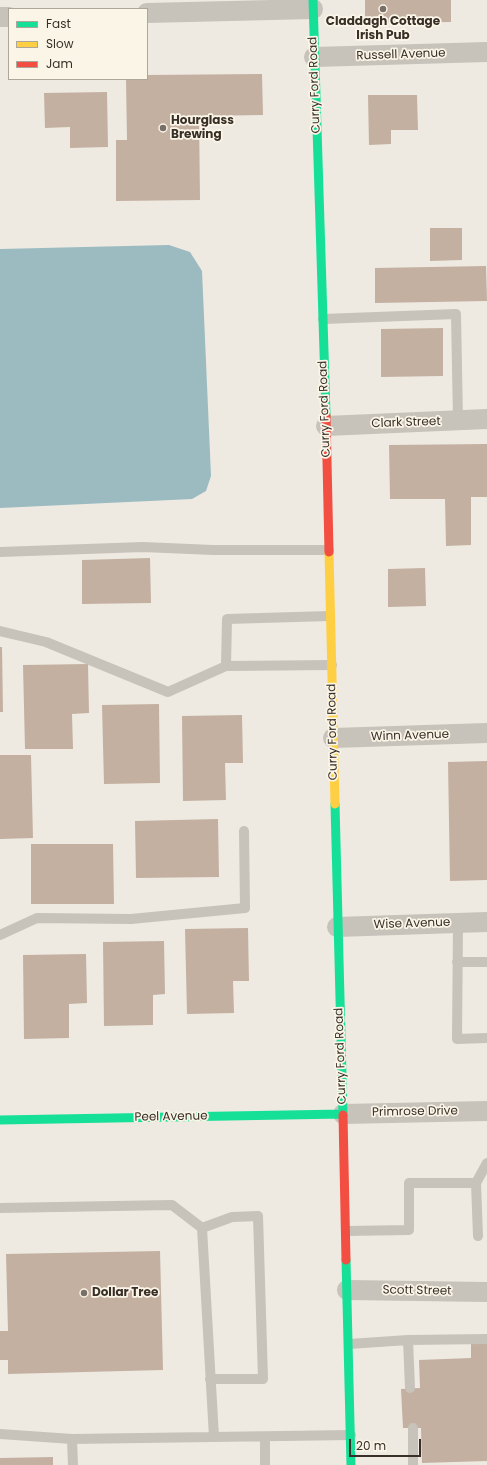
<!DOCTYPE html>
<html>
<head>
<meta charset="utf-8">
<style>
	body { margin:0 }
	#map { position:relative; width:487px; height:1465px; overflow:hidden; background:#eeeae1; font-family:Poppins,sans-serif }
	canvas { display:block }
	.legend { position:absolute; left:8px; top:8px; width:140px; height:72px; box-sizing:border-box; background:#fbf5e8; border:1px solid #ada69b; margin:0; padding:5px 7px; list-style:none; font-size:12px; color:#382f27 }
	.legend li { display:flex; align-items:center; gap:8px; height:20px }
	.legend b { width:20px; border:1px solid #ada69b }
	.scale { position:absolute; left:349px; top:1439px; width:72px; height:18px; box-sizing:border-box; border:2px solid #382f27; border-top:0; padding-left:5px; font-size:12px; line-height:14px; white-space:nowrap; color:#382f27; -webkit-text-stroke:3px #fbf5e8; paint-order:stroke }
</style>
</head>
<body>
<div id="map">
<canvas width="487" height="1465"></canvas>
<ul class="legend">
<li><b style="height:5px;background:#16e098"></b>Fast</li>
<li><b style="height:5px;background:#ffcf43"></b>Slow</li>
<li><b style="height:5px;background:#f24e42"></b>Jam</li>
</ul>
<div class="scale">20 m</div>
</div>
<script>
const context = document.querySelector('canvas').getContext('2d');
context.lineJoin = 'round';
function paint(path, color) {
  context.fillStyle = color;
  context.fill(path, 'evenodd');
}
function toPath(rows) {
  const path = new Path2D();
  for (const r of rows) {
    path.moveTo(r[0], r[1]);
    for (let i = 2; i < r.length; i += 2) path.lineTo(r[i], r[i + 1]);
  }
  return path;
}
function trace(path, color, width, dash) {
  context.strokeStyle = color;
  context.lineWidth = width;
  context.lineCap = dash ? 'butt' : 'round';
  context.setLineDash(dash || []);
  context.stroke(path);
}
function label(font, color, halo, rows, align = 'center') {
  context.font = font + ' Poppins,sans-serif';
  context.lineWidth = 3.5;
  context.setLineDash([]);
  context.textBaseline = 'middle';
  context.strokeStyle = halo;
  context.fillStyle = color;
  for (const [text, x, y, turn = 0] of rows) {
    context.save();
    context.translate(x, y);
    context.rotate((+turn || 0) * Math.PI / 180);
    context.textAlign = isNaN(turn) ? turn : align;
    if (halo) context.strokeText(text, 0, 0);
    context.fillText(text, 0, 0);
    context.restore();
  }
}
paint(toPath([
	[169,245,190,252,202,271,211,476,206,491,192,499,0,508,0,249]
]), '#9bbbc1');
paint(toPath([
	[365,0,451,0,451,22,365,23],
	[262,74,263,115,199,116,200,200,116,201,116,140,127,140,126,79,147,79,147,75],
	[107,92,108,147,70,148,70,127,45,128,44,93],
	[368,95,417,95,418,130,391,130,391,144,369,145],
	[430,228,462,228,462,260,430,261],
	[486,266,487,301,375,303,375,268],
	[443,328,443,376,381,377,381,329],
	[487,444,487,497,471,497,471,545,446,546,445,499,390,499,389,445],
	[150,558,151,603,82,604,82,560],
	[425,568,426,606,388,607,388,569],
	[0,647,2,647,3,712,0,712],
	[88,664,89,713,72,714,73,749,25,749,23,665],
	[159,704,160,783,104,784,102,705],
	[242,715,243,763,225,763,226,800,183,801,182,716],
	[0,755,31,755,33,838,0,839],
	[487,761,487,880,450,881,448,762],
	[218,819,219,877,136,878,135,821],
	[31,844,113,844,114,904,31,904],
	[248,928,249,981,233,981,234,1013,187,1014,185,929],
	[164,941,165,994,153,995,153,1025,104,1026,103,942],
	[86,954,87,1003,69,1004,69,1038,24,1039,23,955],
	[160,1251,163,1370,8,1374,8,1360,0,1360,0,1331,8,1331,6,1254],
	[471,1341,487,1341,487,1461,422,1463,421,1428,403,1428,401,1389,420,1388,419,1360,471,1358],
	[53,1457,53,1465,0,1465,0,1458]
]), '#c3b0a1');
trace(toPath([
	[323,319,456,314,458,421],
	[0,552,143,547,213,550,329,550],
	[330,616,227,619,226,666,332,665],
	[0,631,46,642,168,692,226,666],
	[458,923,457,1039,487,1038],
	[0,935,37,918,131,919,245,908,244,831],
	[457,962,487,962],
	[476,1183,478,1236],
	[0,1208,172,1205,202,1228,214,1437],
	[202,1228,232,1217,258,1216,263,1379,210,1379],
	[346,1231,409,1230,409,1183,476,1183,487,1163],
	[408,1340,410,1388],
	[349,1344,408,1340,487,1339],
	[413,1428,413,1465],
	[0,1434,72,1439,351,1435],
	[265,1437,265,1465],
	[72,1439,73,1465]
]), '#c7c2ba', 10);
trace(toPath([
	[147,13,313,9],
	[0,17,9,17],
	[314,57,487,52],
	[326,426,487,419],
	[333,738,487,733],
	[337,927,487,922],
	[343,1114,487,1111],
	[347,1290,487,1292]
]), '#c7c2ba', 20);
trace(toPath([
	[313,0,326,415],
	[335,804,343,1115],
	[0,1120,343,1114],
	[346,1260,351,1465]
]), '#16e098', 9);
trace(toPath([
	[329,552,335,804]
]), '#ffcf43', 9);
trace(toPath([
	[326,415,329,552],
	[343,1115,346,1260]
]), '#f24e42', 9);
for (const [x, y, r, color] of [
	[383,9,4,"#787068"],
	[163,128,4,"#787068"],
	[84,1293,4,"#787068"]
]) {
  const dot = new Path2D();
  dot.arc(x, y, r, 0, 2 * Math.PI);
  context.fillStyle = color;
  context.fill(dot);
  trace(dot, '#fbf5e8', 1.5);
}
label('bold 12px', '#382f27', '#fbf5e8', [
	["Claddagh Cottage",383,22,"center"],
	["Irish Pub",383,36,"center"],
	["Hourglass",171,121],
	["Brewing",171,135],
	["Dollar Tree",92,1293]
], 'left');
label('12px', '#382f27', '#fbf5e8', [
	["Russell Avenue",401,55,-2],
	["Curry Ford Road",315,85,-92],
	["Curry Ford Road",325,409,-92],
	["Clark Street",406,423,-2],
	["Curry Ford Road",333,732,-91],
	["Winn Avenue",410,736,-2],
	["Wise Avenue",412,924,-2],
	["Curry Ford Road",341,1056,-92],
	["Primrose Drive",415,1112,-1],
	["Peel Avenue",171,1117,-1],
	["Scott Street",417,1291,1]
]);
</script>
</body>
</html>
